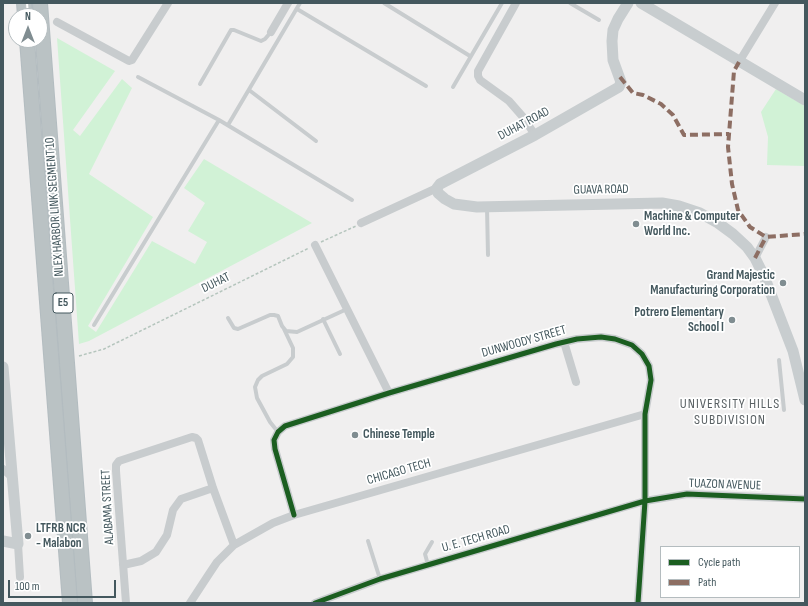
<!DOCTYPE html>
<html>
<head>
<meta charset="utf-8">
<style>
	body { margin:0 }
	#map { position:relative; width:808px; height:606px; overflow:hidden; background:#f0efef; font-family:"Sofia Sans Condensed",sans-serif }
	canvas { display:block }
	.frame { position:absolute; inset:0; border:4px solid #44585e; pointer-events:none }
	.legend { position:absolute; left:660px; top:546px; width:140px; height:52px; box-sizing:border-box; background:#fff; border:1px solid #b4bcbf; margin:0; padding:5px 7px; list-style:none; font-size:12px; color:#44585e }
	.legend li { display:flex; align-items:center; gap:8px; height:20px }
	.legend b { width:20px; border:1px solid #b4bcbf }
	.north { position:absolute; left:8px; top:8px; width:40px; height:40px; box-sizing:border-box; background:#fff; border:1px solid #b4bcbf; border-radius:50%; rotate:0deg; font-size:11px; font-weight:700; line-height:16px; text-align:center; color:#44585e }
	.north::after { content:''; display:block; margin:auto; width:14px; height:18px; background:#808d91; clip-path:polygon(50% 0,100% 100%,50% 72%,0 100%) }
	.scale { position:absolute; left:8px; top:580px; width:108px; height:18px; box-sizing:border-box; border:2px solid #44585e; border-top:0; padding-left:5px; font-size:12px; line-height:14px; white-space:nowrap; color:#44585e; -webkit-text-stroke:3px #fff; paint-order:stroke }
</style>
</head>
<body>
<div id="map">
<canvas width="808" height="606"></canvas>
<div class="frame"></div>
<ul class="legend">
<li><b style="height:5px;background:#1b5e20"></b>Cycle path</li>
<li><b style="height:5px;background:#8d6e63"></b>Path</li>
</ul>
<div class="north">N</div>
<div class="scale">100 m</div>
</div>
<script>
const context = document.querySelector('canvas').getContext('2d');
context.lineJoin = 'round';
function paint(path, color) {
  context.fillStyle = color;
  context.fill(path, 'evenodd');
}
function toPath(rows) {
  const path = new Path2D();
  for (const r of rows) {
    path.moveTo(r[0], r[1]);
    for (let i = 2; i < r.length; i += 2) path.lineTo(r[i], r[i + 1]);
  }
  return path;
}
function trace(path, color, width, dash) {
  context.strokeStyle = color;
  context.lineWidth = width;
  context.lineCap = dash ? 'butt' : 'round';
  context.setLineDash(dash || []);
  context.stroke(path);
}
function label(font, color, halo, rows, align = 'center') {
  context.font = font + ' "Sofia Sans Condensed",sans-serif';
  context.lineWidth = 3.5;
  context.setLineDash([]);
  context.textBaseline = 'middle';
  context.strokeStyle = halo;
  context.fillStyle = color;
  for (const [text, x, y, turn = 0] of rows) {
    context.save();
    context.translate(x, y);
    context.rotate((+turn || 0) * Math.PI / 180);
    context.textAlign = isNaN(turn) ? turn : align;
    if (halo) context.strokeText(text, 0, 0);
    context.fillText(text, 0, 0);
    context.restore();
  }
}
paint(toPath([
	[57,38,115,71,73,130,80,136,122,79,132,88,89,174,153,217,88,326,96,332,152,241,195,264,207,242,188,231,205,203,184,188,204,159,312,223,89,341,79,344],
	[776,89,805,106,805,166,767,165,768,137,761,112]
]), '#d1f2d6');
const highway = toPath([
	[24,3,25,16],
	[40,3,85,603]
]);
trace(highway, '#b3bcc0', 16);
trace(toPath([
	[321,242,356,226],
	[79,356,104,349,309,248]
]), '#b5c5bd', 1.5, [3, 2]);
trace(toPath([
	[384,3,470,56],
	[570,3,599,20],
	[297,9,426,86],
	[138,77,219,120,352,200],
	[200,84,231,30,234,30,261,41,265,39,271,32],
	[453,87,502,3],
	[249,90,316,141],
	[228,125,300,3],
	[487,207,488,255],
	[228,318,234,328,238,329,270,315,274,315,278,316,282,326,286,331,297,332,347,309],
	[323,319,340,354],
	[94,325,219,120],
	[779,360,784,410],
	[278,432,270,422,257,398,255,387,258,380,262,376,287,364,293,357,293,348,284,329],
	[368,541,380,579],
	[428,565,425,554,432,542]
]), '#c8ccce', 4);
trace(toPath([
	[516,3,478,71,478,76,480,80,509,101,523,117,535,135],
	[57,22,129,61,132,60,168,3],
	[271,32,288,3],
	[739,62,775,3],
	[361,223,437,188],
	[315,245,389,393],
	[755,258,766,237],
	[564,342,576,382],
	[3,469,13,478],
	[294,515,275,449,274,440,278,432,285,426,389,393,556,344,577,339,601,337,615,339,632,345,642,354,649,366,651,380,645,414,645,501,638,603],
	[18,544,20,577],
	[123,565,141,561,156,552,167,535,173,510,181,499,213,488],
	[126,603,116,471,116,465,119,461,192,437,196,438,198,440,213,488,234,545],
	[190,603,209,574,217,562,234,545,273,523,294,515,645,414],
	[315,603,380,579,645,501,687,494,805,499]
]), '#c8ccce', 8);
trace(toPath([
	[628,3,618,19,613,30,612,41,613,60,621,82,619,87,535,135,440,184,437,188,438,193,445,199,454,204,477,207,662,203,679,206,700,213,718,223,733,234,747,247,755,258,764,276,793,351,805,400],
	[641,3,805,100],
	[3,367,18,544,3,541]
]), '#c8cdcf', 11);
trace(highway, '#bac2c4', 14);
const rail = toPath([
	[27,3,28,16],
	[30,40,69,603]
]);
trace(rail, '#c4c7c8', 3.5);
trace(rail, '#fff', 2, [6]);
const highwayBridge = toPath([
	[27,40,70,603]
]);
trace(highwayBridge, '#b3bcc0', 16, []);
trace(highwayBridge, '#bac2c4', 14);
trace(toPath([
	[739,62,734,71,728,147,732,184,738,210,750,227,766,237,805,234],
	[620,77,633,93,643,95,661,104,673,115,684,135,729,134],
	[755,258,766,237]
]), '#8d6e63', 4, [8, 4]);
trace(toPath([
	[294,515,275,449,274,440,278,432,285,426,389,393,556,344,577,339,601,337,615,339,632,345,642,354,649,366,651,380,645,414,645,501,638,603],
	[315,603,380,579,645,501,687,494,805,499]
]), '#1b5e20', 5);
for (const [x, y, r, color] of [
	[636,224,4,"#808d91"],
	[783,283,4,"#808d91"],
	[732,320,4,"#808d91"],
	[355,435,4,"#808d91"],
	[28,536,4,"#808d91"]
]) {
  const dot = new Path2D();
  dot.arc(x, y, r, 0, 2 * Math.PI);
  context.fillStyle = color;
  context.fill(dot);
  trace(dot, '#fff', 1.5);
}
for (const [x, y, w] of [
	[63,303,20]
]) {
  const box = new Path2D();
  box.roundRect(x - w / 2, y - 10, w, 20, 3);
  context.fillStyle = '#fff';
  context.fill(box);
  trace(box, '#44585e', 1);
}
label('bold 12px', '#44585e', null, [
	["E5",63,303]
]);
label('13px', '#44585e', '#fff', [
	["DUHAT ROAD",524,124,-28],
	["GUAVA ROAD",601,190,-1],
	["NLEX HARBOR LINK SEGMENT 10",55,207,-94],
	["DUHAT",216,283,-26],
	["DUNWOODY STREET",524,342,-16],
	["CHICAGO TECH",399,472,-16],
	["TUAZON AVENUE",725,485,2],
	["ALABAMA STREET",108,507,-93],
	["U. E. TECH ROAD",476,539,-16]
]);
label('bold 13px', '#44585e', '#fff', [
	["Machine & Computer",644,217],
	["World Inc.",644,232],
	["Grand Majestic",775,276,"right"],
	["Manufacturing Corporation",775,291,"right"],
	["Potrero Elementary",724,313,"right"],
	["School I",724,328,"right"],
	["Chinese Temple",363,435],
	["LTFRB NCR",36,529],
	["- Malabon",36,544]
], 'left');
context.letterSpacing = '1px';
label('14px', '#5a6164', '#fff', [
	["UNIVERSITY HILLS",730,404],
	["SUBDIVISION",730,420]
]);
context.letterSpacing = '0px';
</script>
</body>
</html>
